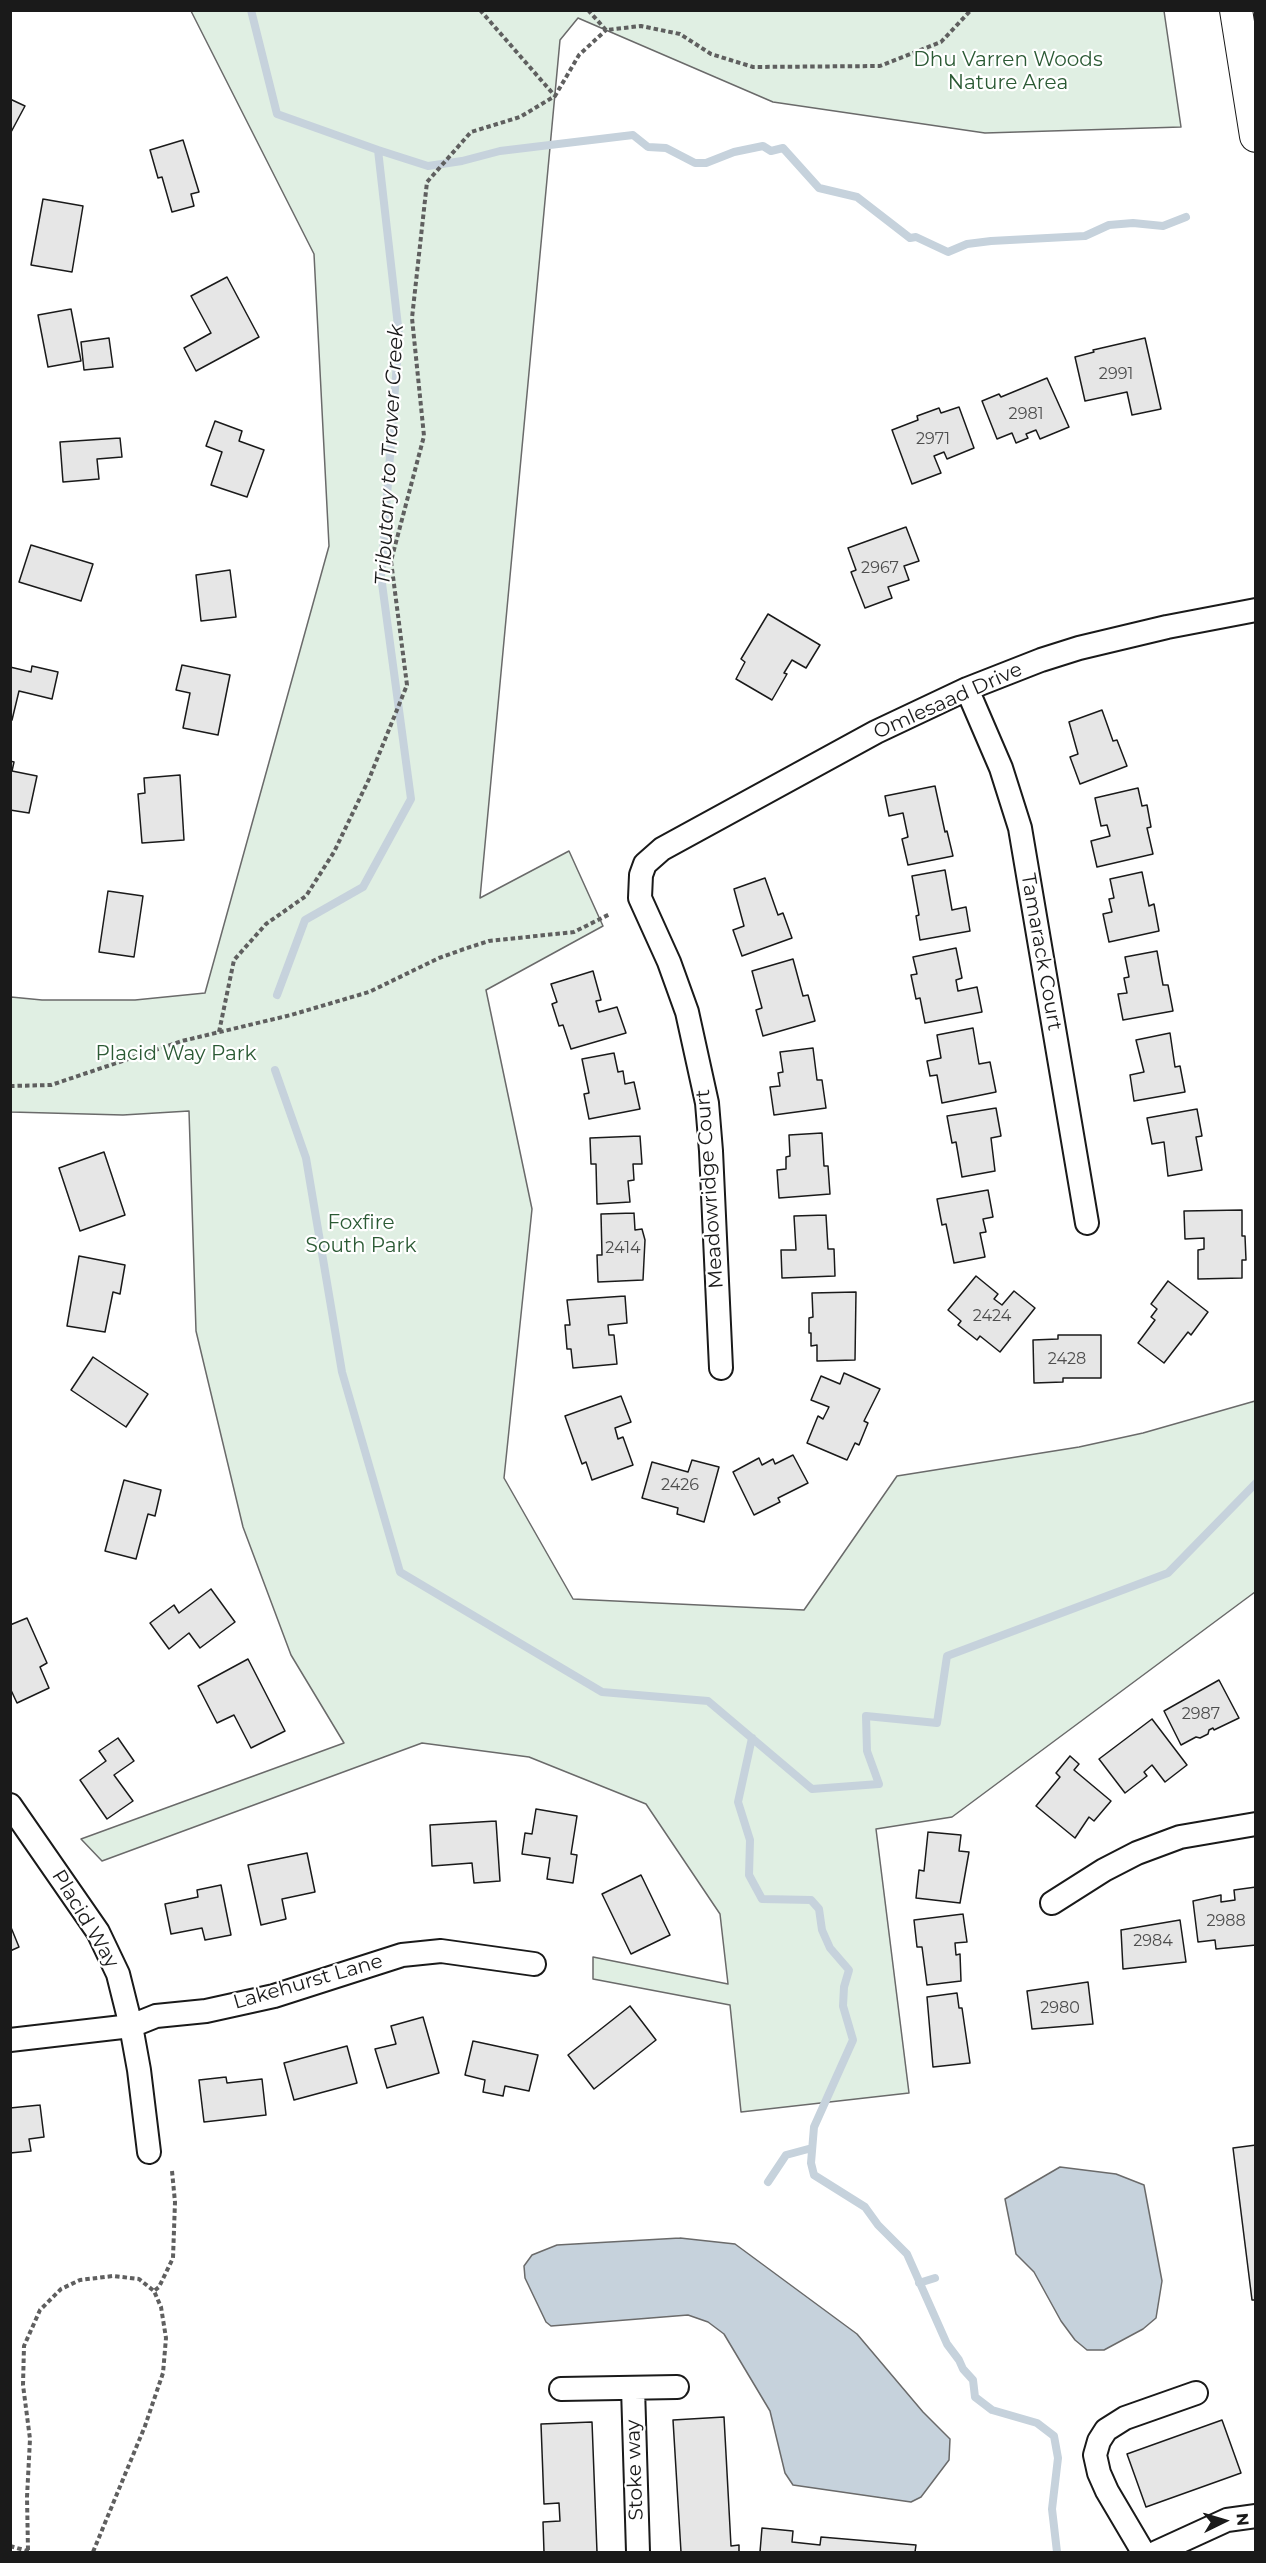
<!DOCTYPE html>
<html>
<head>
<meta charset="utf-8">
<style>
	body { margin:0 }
	#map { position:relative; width:1266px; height:2563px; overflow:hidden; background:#fff; font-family:Montserrat,sans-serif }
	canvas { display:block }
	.frame { position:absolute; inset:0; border:12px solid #1a1a1a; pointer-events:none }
	.north { position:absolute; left:1194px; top:2491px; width:60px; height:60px; -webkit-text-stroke:4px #fff; paint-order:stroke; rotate:85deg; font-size:16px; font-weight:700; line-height:24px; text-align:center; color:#1a1a1a }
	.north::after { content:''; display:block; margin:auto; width:21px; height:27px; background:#1a1a1a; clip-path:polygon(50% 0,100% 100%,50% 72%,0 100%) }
</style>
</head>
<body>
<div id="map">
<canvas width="1266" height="2563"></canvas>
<div class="frame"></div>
<div class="north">N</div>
</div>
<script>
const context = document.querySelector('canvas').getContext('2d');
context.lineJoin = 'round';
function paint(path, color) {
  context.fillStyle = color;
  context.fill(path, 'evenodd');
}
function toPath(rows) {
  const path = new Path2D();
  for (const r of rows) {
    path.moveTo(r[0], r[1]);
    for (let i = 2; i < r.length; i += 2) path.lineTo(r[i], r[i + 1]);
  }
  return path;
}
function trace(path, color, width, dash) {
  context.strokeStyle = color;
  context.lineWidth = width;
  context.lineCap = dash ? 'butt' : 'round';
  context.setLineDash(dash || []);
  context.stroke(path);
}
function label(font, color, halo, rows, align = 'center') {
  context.font = font + ' Montserrat,sans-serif';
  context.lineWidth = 4.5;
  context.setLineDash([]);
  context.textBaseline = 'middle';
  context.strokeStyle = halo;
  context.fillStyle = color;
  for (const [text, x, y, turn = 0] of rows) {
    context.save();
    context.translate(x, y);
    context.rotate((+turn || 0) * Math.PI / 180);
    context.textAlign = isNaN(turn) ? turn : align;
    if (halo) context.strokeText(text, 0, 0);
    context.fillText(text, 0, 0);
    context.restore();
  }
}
const green = toPath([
	[191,11,1164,11,1181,127,985,133,773,102,578,18,560,40,480,898,569,851,603,926,486,990,532,1209,504,1478,573,1599,804,1610,897,1476,1079,1447,1143,1433,1255,1401,1255,1592,952,1817,876,1829,909,2093,741,2112,730,2005,593,1979,593,1957,728,1984,720,1914,646,1804,529,1757,422,1743,102,1861,81,1839,344,1743,291,1655,243,1527,196,1331,189,1111,123,1115,11,1112,11,997,42,1000,135,1000,205,993,329,546,314,254,191,11]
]);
paint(green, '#e0efe3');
trace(green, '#6a6a6a', 1.5);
const water = toPath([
	[1060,2167,1116,2174,1144,2185,1162,2281,1156,2318,1143,2329,1104,2350,1087,2350,1075,2340,1061,2321,1034,2272,1016,2254,1005,2199,1060,2167],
	[680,2238,735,2244,857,2334,923,2412,950,2439,949,2460,921,2497,911,2502,793,2485,785,2473,770,2411,724,2334,708,2322,688,2315,551,2326,546,2322,525,2278,524,2266,532,2255,557,2245,680,2238]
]);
paint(water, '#c6d2dc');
trace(water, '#6a6a6a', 1.5);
trace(toPath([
	[251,10,277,114,378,150,399,335,381,576,411,799,363,887,305,920,277,995],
	[378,150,428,166,462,161,500,151,633,135,648,147,666,148,695,163,706,163,734,152,763,146,771,151,783,148,819,188,857,197,910,238,916,237,948,252,967,244,991,241,1085,236,1109,225,1133,223,1163,226,1186,217],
	[275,1070,306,1158,342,1372,400,1572,602,1692,708,1701,812,1789,879,1784,867,1751,866,1716,937,1723,947,1656,1168,1573,1256,1483],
	[752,1738,738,1802,750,1840,749,1875,762,1899,811,1900,819,1909,822,1930,830,1948,849,1970,844,1987,843,2006,853,2040,814,2127,811,2163,814,2175,865,2207,878,2225,907,2254,947,2344,959,2360,963,2369,973,2380,975,2397,992,2410,1037,2423,1054,2436,1058,2458,1052,2509,1057,2552],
	[768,2182,786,2155,812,2148],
	[919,2283,935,2278]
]), '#c6d2dc', 8);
const building = toPath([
	[10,99,25,106,10,134,10,99],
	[183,140,199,192,191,194,194,206,172,212,162,177,158,178,150,150,183,140],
	[43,199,83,206,72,272,31,265,43,199],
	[227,277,259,337,196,371,184,348,211,333,191,296,227,277],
	[71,309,81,361,48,367,38,315,71,309],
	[109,338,113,367,84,370,81,342,109,338],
	[1145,338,1161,409,1132,415,1127,392,1085,401,1075,357,1094,352,1093,350,1145,338],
	[1047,378,1069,427,1040,439,1036,430,1026,434,1028,438,1016,443,1012,433,997,439,982,401,999,394,1001,397,1047,378],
	[959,407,974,448,947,459,944,452,934,456,941,473,912,484,892,430,918,420,917,416,939,408,941,413,959,407],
	[215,421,242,431,239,441,264,450,247,497,211,485,222,452,206,446,215,421],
	[120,438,122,457,97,459,99,479,63,482,60,442,120,438],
	[906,527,919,561,904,566,909,580,888,587,892,598,865,608,851,572,856,570,848,548,906,527],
	[31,545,93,564,81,601,19,582,31,545],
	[230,570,236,617,201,621,196,575,230,570],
	[768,614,820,645,806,668,792,660,784,673,787,674,772,700,736,679,745,662,741,659,768,614],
	[182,665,230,675,218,735,183,728,190,693,176,690,182,665],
	[32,666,58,672,52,699,19,691,12,720,10,720,10,667,31,672,32,666],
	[1102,710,1113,741,1117,740,1127,766,1080,784,1070,757,1078,754,1069,722,1102,710],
	[10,761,14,762,12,771,37,776,29,813,10,810,10,761],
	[180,775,184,840,142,843,138,794,145,793,144,778,180,775],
	[935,786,945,832,947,831,953,856,908,865,902,839,908,837,903,813,889,816,885,796,935,786],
	[1138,788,1142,806,1147,805,1151,827,1147,828,1153,854,1097,867,1091,841,1110,836,1107,825,1101,826,1095,798,1138,788],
	[945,870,952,910,966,907,970,931,920,940,916,916,919,915,912,876,945,870],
	[1142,872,1149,906,1154,904,1159,931,1109,942,1103,914,1112,912,1109,899,1114,898,1110,879,1142,872],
	[765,878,778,915,783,913,792,938,742,956,733,930,744,926,734,889,765,878],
	[108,891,143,896,134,957,99,952,108,891],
	[956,948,962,978,956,980,958,991,977,987,982,1012,925,1023,920,998,916,999,911,975,917,974,913,957,956,948],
	[1157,951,1163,985,1168,985,1173,1011,1123,1020,1118,994,1127,993,1124,978,1129,977,1125,957,1157,951],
	[793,959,803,996,808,995,815,1021,763,1036,756,1010,762,1008,752,971,793,959],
	[593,971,601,1000,596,1001,599,1012,617,1007,626,1033,571,1049,563,1025,559,1026,552,1004,557,1002,551,984,593,971],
	[973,1028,979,1064,990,1062,996,1092,942,1103,937,1075,930,1076,927,1061,941,1058,937,1035,973,1028],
	[1170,1033,1175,1067,1180,1066,1185,1092,1134,1101,1130,1075,1144,1072,1136,1040,1170,1033],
	[813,1048,817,1080,822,1080,826,1108,774,1115,770,1087,780,1086,778,1073,783,1072,780,1052,813,1048],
	[614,1053,618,1072,623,1071,625,1084,634,1082,640,1109,589,1119,584,1094,589,1093,582,1059,614,1053],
	[996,1108,1001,1136,991,1138,995,1171,962,1177,956,1142,952,1143,947,1116,996,1108],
	[1197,1109,1202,1136,1196,1137,1202,1170,1168,1176,1164,1142,1152,1144,1147,1118,1197,1109],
	[822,1133,824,1166,828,1166,830,1194,779,1198,777,1170,786,1169,786,1157,790,1156,789,1135,822,1133],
	[640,1136,642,1164,633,1164,634,1180,628,1181,630,1202,597,1204,596,1164,591,1164,590,1138,640,1136],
	[104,1152,125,1215,80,1231,59,1168,104,1152],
	[988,1190,993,1217,983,1219,986,1232,980,1233,985,1257,954,1263,946,1224,942,1225,937,1199,988,1190],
	[1242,1210,1242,1236,1245,1236,1246,1260,1242,1260,1242,1278,1198,1279,1198,1250,1204,1249,1204,1238,1185,1239,1184,1211,1242,1210],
	[634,1213,635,1230,642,1229,645,1240,643,1280,598,1282,597,1255,602,1255,601,1214,634,1213],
	[826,1215,828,1249,834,1249,835,1276,782,1278,781,1250,796,1250,794,1216,826,1215],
	[79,1256,125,1265,120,1294,113,1292,105,1332,67,1326,79,1256],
	[976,1276,998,1294,994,1299,1002,1305,1014,1291,1035,1308,1000,1352,980,1336,977,1340,958,1325,961,1321,948,1310,976,1276],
	[1168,1281,1208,1312,1191,1335,1188,1332,1164,1363,1138,1343,1155,1320,1151,1317,1157,1309,1151,1304,1168,1281],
	[856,1292,855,1360,817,1361,817,1345,811,1346,811,1333,809,1333,809,1318,813,1317,812,1293,856,1292],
	[625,1296,627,1323,608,1325,609,1335,614,1335,617,1364,573,1368,571,1349,567,1349,565,1325,570,1325,567,1300,625,1296],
	[1058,1335,1101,1335,1101,1378,1063,1378,1063,1382,1034,1383,1033,1340,1058,1339,1058,1335],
	[93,1357,148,1394,126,1427,71,1390,93,1357],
	[844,1373,880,1389,864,1421,868,1423,859,1445,855,1443,847,1460,807,1443,818,1416,823,1419,829,1407,811,1400,821,1376,840,1384,844,1373],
	[621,1396,631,1422,615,1428,618,1439,623,1437,633,1465,592,1480,586,1462,582,1464,565,1416,621,1396],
	[793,1455,808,1483,778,1498,780,1502,754,1515,733,1472,759,1458,762,1465,773,1459,775,1464,793,1455],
	[692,1460,719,1467,704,1522,677,1514,678,1508,642,1498,652,1462,688,1472,692,1460],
	[124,1480,161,1490,155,1516,148,1514,136,1559,105,1551,124,1480],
	[211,1589,235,1622,200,1648,189,1633,169,1649,150,1623,174,1605,179,1613,211,1589],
	[27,1618,47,1663,40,1667,49,1688,17,1703,10,1688,10,1625,27,1618],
	[248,1659,285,1731,251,1748,234,1715,217,1723,198,1686,248,1659],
	[1219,1680,1239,1718,1214,1730,1213,1728,1209,1730,1208,1734,1200,1738,1196,1737,1181,1745,1164,1711,1219,1680],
	[1152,1719,1187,1765,1165,1782,1152,1765,1144,1772,1147,1776,1125,1793,1099,1759,1152,1719],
	[118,1738,134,1761,114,1775,133,1801,107,1819,80,1780,106,1761,99,1751,118,1738],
	[1070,1756,1079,1764,1074,1770,1111,1801,1094,1821,1089,1817,1075,1838,1036,1806,1060,1777,1056,1773,1070,1756],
	[536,1809,577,1816,571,1854,577,1855,573,1883,547,1879,550,1858,522,1854,525,1833,532,1834,536,1809],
	[496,1821,500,1881,474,1883,472,1863,432,1866,430,1825,496,1821],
	[928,1832,961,1835,959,1851,969,1852,960,1903,916,1898,919,1870,924,1871,928,1832],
	[307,1853,315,1892,282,1899,286,1919,261,1925,248,1865,307,1853],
	[641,1875,670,1935,631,1954,602,1894,641,1875],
	[221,1885,231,1935,205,1940,202,1928,171,1934,165,1904,198,1897,197,1890,221,1885],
	[1256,1887,1256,1945,1216,1949,1215,1940,1198,1942,1193,1901,1221,1895,1221,1902,1235,1900,1234,1890,1256,1887],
	[963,1914,967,1942,955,1943,956,1955,960,1954,961,1981,927,1985,922,1947,917,1947,914,1920,963,1914],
	[1180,1920,1186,1962,1123,1969,1121,1930,1180,1920],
	[10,1925,19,1947,10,1951,10,1925],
	[1088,1982,1093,2024,1032,2029,1027,1991,1088,1982],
	[957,1993,959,2008,962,2008,970,2063,933,2067,927,1997,957,1993],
	[630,2006,656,2040,594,2089,568,2055,630,2006],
	[423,2017,439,2073,387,2088,375,2049,396,2044,391,2026,423,2017],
	[473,2041,538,2055,529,2091,505,2086,503,2096,483,2092,485,2080,465,2075,473,2041],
	[347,2046,357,2083,294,2100,284,2063,347,2046],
	[226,2077,227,2083,262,2079,266,2115,204,2122,199,2080,226,2077],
	[40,2105,44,2137,29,2139,31,2151,10,2153,10,2108,40,2105],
	[1256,2145,1256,2300,1252,2300,1233,2148,1256,2145],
	[724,2417,731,2546,739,2545,739,2552,681,2552,673,2420,724,2417],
	[1222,2420,1241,2473,1146,2507,1127,2454,1222,2420],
	[592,2422,597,2552,544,2552,543,2522,560,2521,559,2503,544,2504,541,2424,592,2422],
	[762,2528,793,2531,792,2542,820,2545,821,2537,916,2545,915,2552,760,2552,762,2528]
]);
paint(building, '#e6e6e6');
trace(building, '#1a1a1a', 1.5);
const street = toPath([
	[967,689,1001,768,1020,828,1087,1223],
	[721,1368,711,1151,707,1103,687,1012,669,962,640,898,641,875,645,864,662,849,876,732,967,689,1041,660,1079,648,1167,627,1256,610],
	[10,1805,98,1932,118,1974,131,2026,139,2070,149,2152],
	[1052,1903,1104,1870,1137,1853,1180,1837,1256,1824],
	[10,2040,131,2026,156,2016,206,2011,274,1996,402,1955,441,1951,534,1964],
	[633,2388,638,2552],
	[561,2389,677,2387],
	[1143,2552,1107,2491,1099,2473,1095,2455,1099,2441,1106,2430,1125,2418,1196,2393],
	[1157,2552,1227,2520,1256,2516]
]);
const secondary = toPath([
	[1236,10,1256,136]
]);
trace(street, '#1a1a1a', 26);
trace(secondary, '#1a1a1a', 34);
trace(toPath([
	[480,10,555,96],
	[588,10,606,30,641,26,680,34,711,54,753,67,880,66,941,42,971,10],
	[219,1032,234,960,266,924,306,896,334,852,369,779,407,685,391,561,424,436,412,318,427,182,471,132,520,117,555,96,579,55,606,30],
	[10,1086,51,1085,182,1041,291,1015,369,992,439,958,464,949,489,941,574,932,610,914],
	[10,2546,31,2552],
	[28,2550,27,2497,30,2439,23,2385,24,2346,40,2310,61,2289,80,2280,113,2276,139,2279,154,2291],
	[93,2552,145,2426,163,2373,166,2338,161,2307,154,2291,159,2287,173,2258,175,2202,172,2171]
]), '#5f5f5f', 4, [4.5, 3]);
trace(street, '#fff', 22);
trace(secondary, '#fff', 32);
label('16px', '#4d4d4d', null, [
	["2991",1116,374],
	["2981",1026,414],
	["2971",933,439],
	["2967",880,568],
	["2414",623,1248],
	["2424",992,1316],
	["2428",1067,1359],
	["2426",680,1485],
	["2987",1201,1714],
	["2988",1226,1921],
	["2984",1153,1941],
	["2980",1060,2008]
]);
label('20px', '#2b5a34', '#fff', [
	["Dhu Varren Woods",1008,60],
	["Nature Area",1008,83],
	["Placid Way Park",176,1054],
	["Foxfire",361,1223],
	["South Park",361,1246]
]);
label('20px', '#1a1a1a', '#fff', [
	["Omlesaad Drive",948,701,-24],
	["Tamarack Court",1041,952,80],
	["Meadowridge Court",710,1189,-94],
	["Placid Way",85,1919,59],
	["Lakehurst Lane",308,1982,-16],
	["Stoke way",635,2470,-92]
]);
label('italic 21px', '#1a1a1a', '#fff', [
	["Tributary to Traver Creek",390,455,-87]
]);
</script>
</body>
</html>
